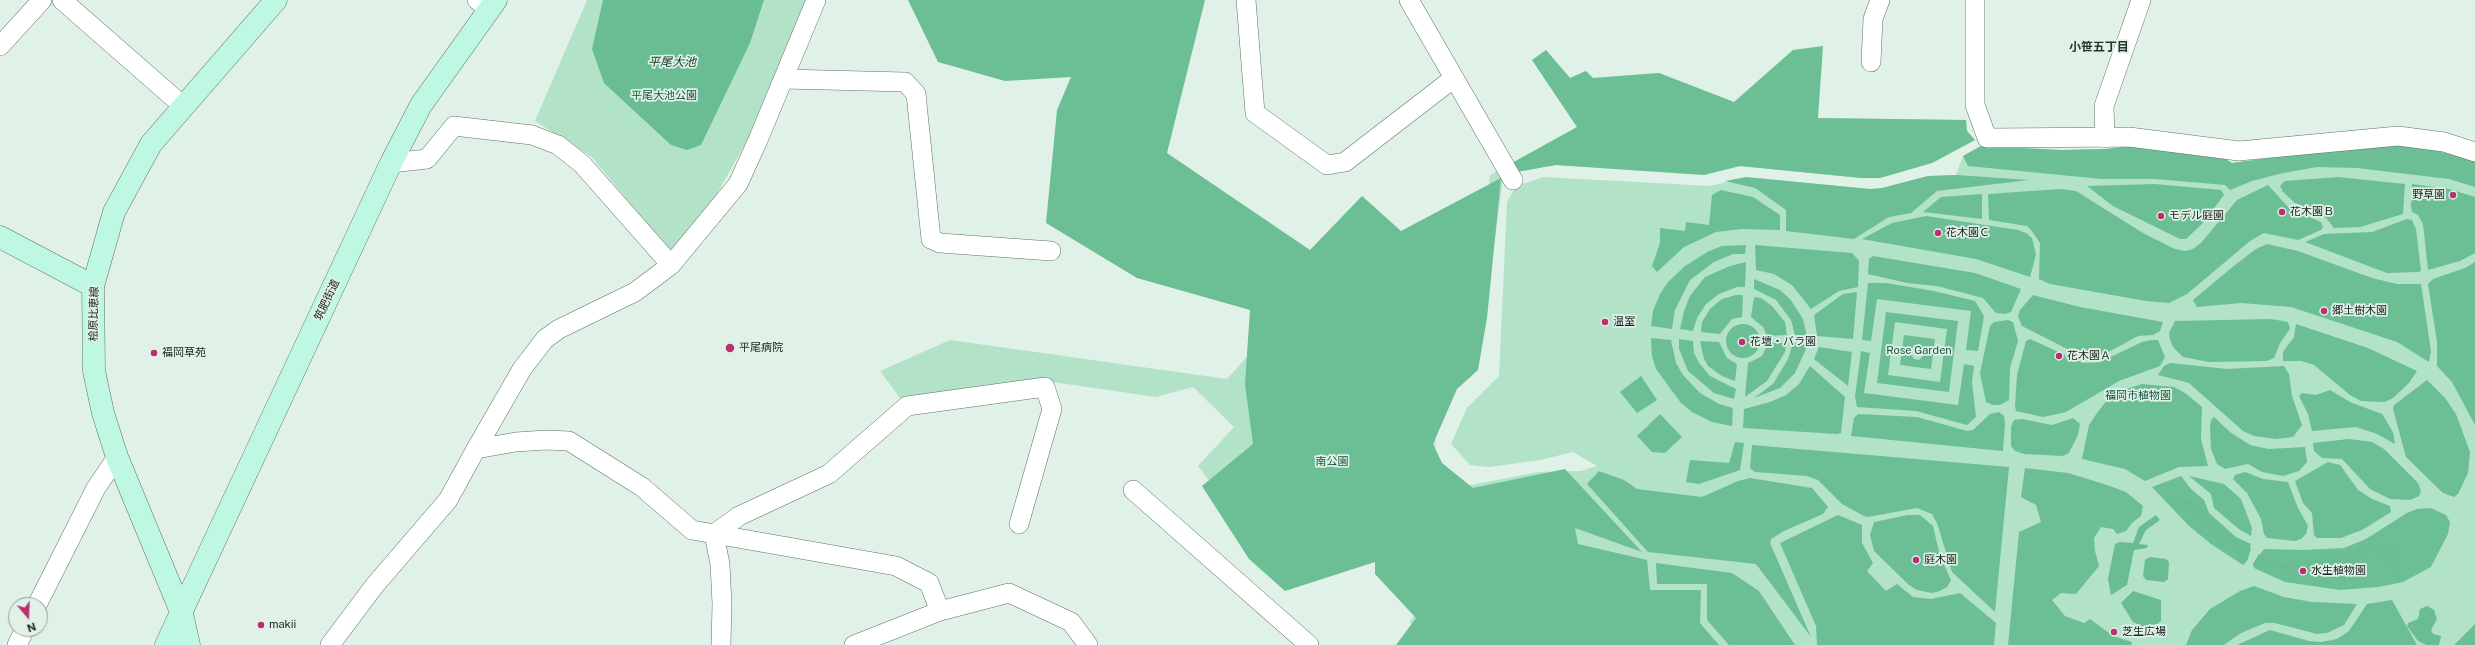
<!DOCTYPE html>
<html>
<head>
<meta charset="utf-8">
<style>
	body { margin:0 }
	#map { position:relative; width:2475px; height:645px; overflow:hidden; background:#e0f2e8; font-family:"Public Sans",sans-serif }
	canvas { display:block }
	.north { position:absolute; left:8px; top:597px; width:40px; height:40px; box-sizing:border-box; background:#e0f2e8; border:1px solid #919e96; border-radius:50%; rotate:161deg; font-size:11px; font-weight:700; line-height:16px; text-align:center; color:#1a201c }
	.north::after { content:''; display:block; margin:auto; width:14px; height:18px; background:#b83070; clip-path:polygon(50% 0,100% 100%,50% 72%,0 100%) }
</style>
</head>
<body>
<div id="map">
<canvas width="2475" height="645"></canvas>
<div class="north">N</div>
</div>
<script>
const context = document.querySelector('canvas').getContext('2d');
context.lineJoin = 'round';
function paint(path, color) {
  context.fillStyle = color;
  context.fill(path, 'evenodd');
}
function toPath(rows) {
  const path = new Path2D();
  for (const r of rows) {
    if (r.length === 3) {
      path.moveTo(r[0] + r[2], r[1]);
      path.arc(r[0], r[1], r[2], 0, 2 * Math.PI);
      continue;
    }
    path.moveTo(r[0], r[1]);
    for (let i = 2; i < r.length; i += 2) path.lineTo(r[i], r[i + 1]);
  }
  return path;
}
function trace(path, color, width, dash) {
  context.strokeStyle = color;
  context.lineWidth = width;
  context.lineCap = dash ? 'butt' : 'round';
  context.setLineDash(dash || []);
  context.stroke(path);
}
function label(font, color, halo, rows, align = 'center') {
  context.font = font + ' "Public Sans","Noto Sans JP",sans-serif';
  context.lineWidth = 3.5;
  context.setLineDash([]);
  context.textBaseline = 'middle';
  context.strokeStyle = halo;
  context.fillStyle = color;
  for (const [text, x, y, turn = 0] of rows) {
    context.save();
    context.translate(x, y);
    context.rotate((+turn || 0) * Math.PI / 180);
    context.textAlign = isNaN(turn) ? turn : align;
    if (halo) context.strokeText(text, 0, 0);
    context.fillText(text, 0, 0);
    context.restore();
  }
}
paint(toPath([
	[587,0,807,0,763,112,709,208,671,253,592,157,535,121],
	[1546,50,1570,78,1586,71,1593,78,1659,73,1734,102,1778,76,1818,118,1966,120,1967,131,1975,140,1932,163,1880,178,1861,178,1740,166,1704,175,1556,165,1525,169,1503,178,1478,368,1457,384,1436,427,1435,461,1466,486,1538,472,1581,471,1597,466,1573,452,1540,460,1489,467,1470,465,1451,444,1467,408,1499,376,1507,202,1516,186,1544,177,1710,186,1746,177,1870,189,1882,188,1928,176,1956,175,1963,156,1981,146,2062,150,2104,149,2144,145,2223,157,2232,163,2335,149,2475,161,2475,645,1415,645,1410,621,1442,580,1412,554,1284,578,1198,466,1234,427,1193,387,1156,397,1046,381,905,405,880,371,950,340,1227,379,1291,308,1473,311,1490,175,1577,127,1532,60]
]), '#b2e2c8');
paint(toPath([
	[908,0,1205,0,1167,153,1310,250,1362,196,1401,231,1501,178,1487,318,1478,370,1457,389,1433,444,1442,463,1473,488,1565,469,1642,552,1575,528,1578,544,1647,560,1650,590,1701,590,1700,623,1719,645,1396,645,1416,618,1375,574,1375,562,1285,591,1249,559,1202,486,1253,444,1245,384,1250,310,1137,278,1046,223,1057,110,1071,77,1005,81,938,62],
	[1823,46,1818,118,1966,120,1967,131,1975,140,1932,163,1880,178,1861,178,1740,166,1704,175,1556,165,1517,172,1512,163,1577,127,1532,60,1546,50,1570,78,1586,71,1593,78,1659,73,1734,102,1793,50],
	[2399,144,2424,147,2475,161,2475,187,2449,179,2357,168,2317,167,2283,173,2252,181,2230,190,2225,185,2155,179,2102,179,1968,166,1963,156,1981,146,2062,150,2104,149,2144,145,2223,157,2232,163,2335,149],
	[1956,175,2029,180,1937,191,1911,213,1889,217,1854,239,1786,231,1786,210,1755,188,1725,181,1746,177,1870,189,1882,188,1928,176],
	[2338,177,2405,184,2403,214,2360,227,2334,228,2327,219,2317,211,2295,203,2283,192,2280,186,2285,181],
	[2155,184,2221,190,2224,195,2203,223,2186,239,2180,239,2113,206,2087,186],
	[2412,184,2449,189,2475,197,2475,253,2460,261,2428,270,2423,224,2418,215,2412,212,2411,206],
	[2268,185,2289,208,2321,222,2323,227,2321,230,2298,240,2264,233,2250,241,2187,294,2169,303,2146,301,2050,284,2039,279,2040,243,2031,230,2027,226,1989,220,1988,194,2060,189,2076,191,2143,233,2175,249,2185,251,2193,249,2201,243,2237,200],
	[1721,190,1753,197,1780,215,1780,230,1742,229,1716,232,1684,247,1657,272,1652,266,1660,243,1660,228,1685,231,1686,222,1709,225,1712,195],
	[1982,194,1982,219,1923,212,1941,197],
	[1926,216,2018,230,2026,233,2032,238,2036,255,2030,277,1976,259,1862,239,1892,223],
	[2407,219,2412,220,2416,229,2421,271,2418,272,2387,273,2305,242,2324,234,2372,232],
	[2267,244,2298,251,2372,278,2397,284,2421,284,2431,351,2429,362,2397,342,2291,307,2241,303,2197,307,2193,300,2235,265,2256,249],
	[1746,245,1745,254,1733,254,1714,262,1690,280,1675,310,1672,329,1651,326,1653,311,1660,294,1668,282,1685,266,1709,251,1722,246],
	[1755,245,1852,253,1859,261,1858,287,1839,291,1811,309,1792,285,1774,274,1756,270],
	[1873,256,1975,273,2021,289,2011,312,2005,314,1996,313,1983,298,1937,286,1907,283,1868,274,1869,259],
	[1746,262,1745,287,1737,287,1719,294,1706,304,1697,318,1693,331,1680,329,1684,311,1690,296,1705,277,1730,266],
	[2475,262,2475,425,2452,382,2437,366,2437,342,2428,284,2433,279,2465,268],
	[1754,279,1780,290,1790,299,1803,319,1807,336,1795,335,1791,320,1776,300,1754,289],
	[1868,283,1886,283,1934,291,1975,301,1984,316,1978,351,1966,350,1971,311,1877,299,1871,341,1862,340],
	[1857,292,1853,339,1817,336,1814,315,1843,294],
	[1736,295,1743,295,1742,317,1732,319,1720,334,1701,332,1702,322,1710,309,1722,299],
	[2033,295,2080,307,2163,322,2160,331,2153,335,2138,336,2101,356,2085,358,2022,326,2018,316,2020,310],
	[1754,297,1761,298,1772,306,1785,322,1787,335,1767,336,1763,327,1751,317],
	[1886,312,1958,321,1949,392,1877,383],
	[1895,322,1947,329,1940,382,1888,375],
	[2271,319,2288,322,2290,329,2280,343,2274,358,2267,361,2209,362,2183,357,2173,347,2170,340,2169,333,2175,321],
	[2008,320,2013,322,2018,341,2010,368,2009,400,2000,405,1993,405,1986,402,1980,373,1990,326,1994,322],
	[1743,341,17],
	[2296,324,2368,348,2417,371,2409,383,2393,398,2385,402,2361,401,2350,395,2314,365,2301,361,2283,361,2283,352,2294,337],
	[1904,335,1935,339,1931,369,1900,365],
	[1914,345,1919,345,1925,350,1924,355,1919,360,1914,359,1910,353],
	[1651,338,1671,340,1676,363,1683,375,1700,393,1719,404,1733,408,1732,426,1712,422,1692,412,1681,403,1656,369,1652,356],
	[1679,339,1693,341,1694,353,1699,363,1710,376,1736,389,1734,399,1714,393,1688,371,1679,349],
	[2030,339,2083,363,2100,362,2142,342,2152,340,2158,340,2165,357,2160,366,2119,381,2066,412,2043,417,2016,411,2015,406,2017,375,2026,341],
	[1700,341,1719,342,1727,358,1737,364,1735,381,1722,376,1708,366,1704,359],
	[1768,343,1786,343,1785,352,1767,381,1745,397,1748,363,1762,356],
	[1793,343,1806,343,1806,349,1795,373,1780,388,1754,398,1773,384,1788,359],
	[1819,347,1852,352,1848,386,1814,359],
	[1861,351,1870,353,1864,393,1958,405,1964,364,1974,366,1972,382,1976,417,1967,425,1916,411,1857,407,1855,397],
	[2170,363,2227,369,2284,366,2289,374,2292,396,2302,425,2293,437,2277,439,2254,436,2243,431,2189,383,2158,375,2164,366],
	[1810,366,1845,397,1841,433,1837,434,1743,428,1744,409,1770,402,1786,395,1799,384],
	[1641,376,1657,400,1637,413,1620,392],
	[2427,380,2445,398,2456,414,2470,452,2468,473,2458,494,2454,497,2443,493,2406,457,2393,409,2394,405],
	[2142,384,2174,387,2185,393,2202,407,2201,439,2208,466,2179,467,2145,481,2125,469,2082,459,2089,425,2097,413,2109,398,2123,390],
	[2330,390,2350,402,2382,414,2393,432,2395,444,2377,434,2356,427,2312,431,2308,414,2299,396,2302,393,2316,395],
	[1999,412,2004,416,2005,424,2003,451,1851,436,1854,418,1858,414,1917,417,1967,431,1973,430,1990,414],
	[1660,414,1682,437,1665,453,1652,452,1637,436],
	[2214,417,2230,432,2250,445,2269,449,2305,447,2307,462,2299,471,2283,476,2262,472,2248,464,2225,469,2217,464,2211,449,2210,428,2211,420],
	[2073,418,2080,424,2078,435,2069,453,2063,456,2024,454,2015,451,2011,446,2011,427,2014,420,2022,419,2052,425],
	[2349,439,2372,442,2384,449,2418,483,2421,491,2419,496,2410,500,2390,499,2370,489,2342,459,2322,458,2314,451,2313,443],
	[1735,442,1744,443,1740,470,1699,484,1686,482,1690,460,1729,463],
	[1752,445,2009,467,1995,612,1952,572,1937,523,1932,514,1917,508,1868,517,1864,516,1842,504,1818,480,1807,476,1755,472,1750,468],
	[2328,462,2340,465,2358,490,2372,499,2390,506,2391,512,2362,530,2341,538,2317,538,2314,535,2312,513,2303,503,2295,481],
	[2025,468,2068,473,2107,485,2126,492,2143,506,2141,516,2132,523,2126,531,2117,534,2113,529,2101,527,2094,538,2095,551,2099,566,2076,594,2061,593,2052,600,2065,616,2084,623,2090,619,2113,636,2132,642,2131,645,2008,645,2019,532,2041,522,2036,505,2021,497],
	[1599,471,1624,480,1637,489,1702,497,1738,481,1750,478,1812,488,1828,507,1823,514,1784,531,1771,539,1770,543,1811,637,1756,564,1648,552,1587,484],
	[2245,472,2263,479,2288,482,2298,508,2308,526,2306,534,2301,539,2295,541,2267,538,2264,534,2261,519,2247,493,2233,479,2235,475],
	[2181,476,2191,489,2204,500,2209,513,2236,537,2251,544,2247,561,2243,565,2211,544,2188,525,2152,487],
	[2189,476,2224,484,2241,499,2252,528,2251,536,2240,530,2214,508,2211,494],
	[2431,508,2446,515,2450,522,2448,534,2431,567,2403,582,2378,587,2340,590,2285,582,2254,568,2253,564,2264,549,2303,550,2344,548,2366,539,2407,513,2417,509],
	[1838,515,1862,525,1862,543,1873,563,1867,571,1886,591,1897,584,1913,597,1931,599,1960,593,1996,623,1994,645,1817,645,1816,626,1780,543],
	[1908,515,1920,515,1933,526,1940,556,1951,580,1947,587,1940,591,1932,593,1917,590,1909,585,1874,551,1870,535,1874,522],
	[1656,563,1732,573,1759,591,1795,645,1729,645,1707,620,1707,584,1657,584],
	[2254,586,2284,597,2312,602,2357,604,2344,625,2327,633,2317,634,2275,623,2265,623,2241,633,2224,645,2186,645,2192,630,2210,609,2240,591],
	[2392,600,2417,645,2237,645,2270,630,2309,641,2321,642,2337,639,2349,631,2367,604],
	[2475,624,2475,645,2454,645]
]), '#6cbe95');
paint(toPath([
	[603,0,764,0,750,43,701,145,687,150,671,145,604,83,592,49],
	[2173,497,2196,502,2219,533,2251,549,2247,561,2237,556,2230,545,2216,538,2195,513,2186,507,2173,507,2167,502],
	[2156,515,2160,520,2146,530,2139,544,2148,545,2147,548,2134,550,2127,585,2111,595,2108,579,2115,544,2120,542,2133,543,2139,527],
	[2372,544,2390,544,2395,548,2398,554,2403,582,2397,582,2389,562,2380,553,2374,552,2308,569,2289,571,2253,564,2259,554,2272,562,2295,566],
	[2150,557,2166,559,2169,562,2168,579,2164,582,2146,580,2143,576,2145,560],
	[2133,591,2161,600,2161,621,2157,624,2142,626,2133,622,2121,603],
	[2427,606,2434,610,2437,619,2431,630,2433,634,2441,636,2439,645,2426,645,2418,641,2407,626,2408,623,2418,619,2420,609]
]), '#6abc93');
const street = toPath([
	[62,0,183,106],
	[477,0,488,9],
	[816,0,758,140,738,184,671,265,635,292,559,329,545,339,522,369,476,449,516,442,546,440,569,441,642,487,692,530,896,566,929,583,940,611,854,645],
	[1246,0,1255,113,1327,165,1345,162,1454,78],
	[1409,0,1513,180],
	[1975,0,1975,105,1987,138,2129,137,2239,151,2398,136,2444,142,2475,152],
	[0,46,42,0],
	[1871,62,1873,19,1880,0],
	[784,79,905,82,916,94,931,239,940,243,1051,251],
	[2105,138,2104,106,2141,0],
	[391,163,427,159,454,126,532,135,558,145,582,164,671,265],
	[1133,490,1309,645],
	[37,605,96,488,117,457],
	[940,611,1009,593,1071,622,1088,645],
	[17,645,25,629],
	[330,645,375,585,448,500,476,449],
	[721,645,722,604,720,564,714,534,739,516,829,474,907,406,1045,387,1052,409,1019,524]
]);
const secondary = toPath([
	[0,237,93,286],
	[166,645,391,163,421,105,496,0],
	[189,645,182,614,117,457,103,413,94,371,93,286,114,212,151,144,276,0]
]);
trace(street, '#617168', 20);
trace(secondary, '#617168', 23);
trace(street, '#fff', 19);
trace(secondary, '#bff8e2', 22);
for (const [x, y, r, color] of [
	[2453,195,4,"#b83070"],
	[2282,212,4,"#b83070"],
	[2161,216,4,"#b83070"],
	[1938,233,4,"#b83070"],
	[2324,311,4,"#b83070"],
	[1605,322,4,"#b83070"],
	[1742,342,4,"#b83070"],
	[730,348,5,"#b83070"],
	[154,353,4,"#b83070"],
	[2059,356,4,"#b83070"],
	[1916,560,4,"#b83070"],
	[2303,571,4,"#b83070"],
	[261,625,4,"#b83070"],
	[2114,632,4,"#b83070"]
]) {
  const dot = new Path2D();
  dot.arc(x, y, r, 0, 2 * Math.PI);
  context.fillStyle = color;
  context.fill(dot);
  trace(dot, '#e0f2e8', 1.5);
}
label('11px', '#135338', '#e0f2e8', [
	["平尾大池公園",664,96],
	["Rose Garden",1919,351],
	["福岡市植物園",2138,396],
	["南公園",1332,462]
]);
label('11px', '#1a201c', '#e0f2e8', [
	["野草園",2445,195,"right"],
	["花木園Ｂ",2290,212],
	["モデル庭園",2169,216],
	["花木園Ｃ",1946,233],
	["郷土樹木園",2332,311],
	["温室",1613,322],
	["花壇・バラ園",1750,342],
	["平尾病院",739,348],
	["福岡草苑",162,353],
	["花木園Ａ",2067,356],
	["庭木園",1924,560],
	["水生植物園",2311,571],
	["makii",269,625],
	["芝生広場",2122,632]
], 'left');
label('11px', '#1a201c', '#e0f2e8', [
	["筑肥街道",327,300,-65],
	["桧原比恵線",94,314,-89]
]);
label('bold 12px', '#28352e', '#e0f2e8', [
	["小笹五丁目",2099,47]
]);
label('italic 12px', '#113525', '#e0f2e8', [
	["平尾大池",672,62]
]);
</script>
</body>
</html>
